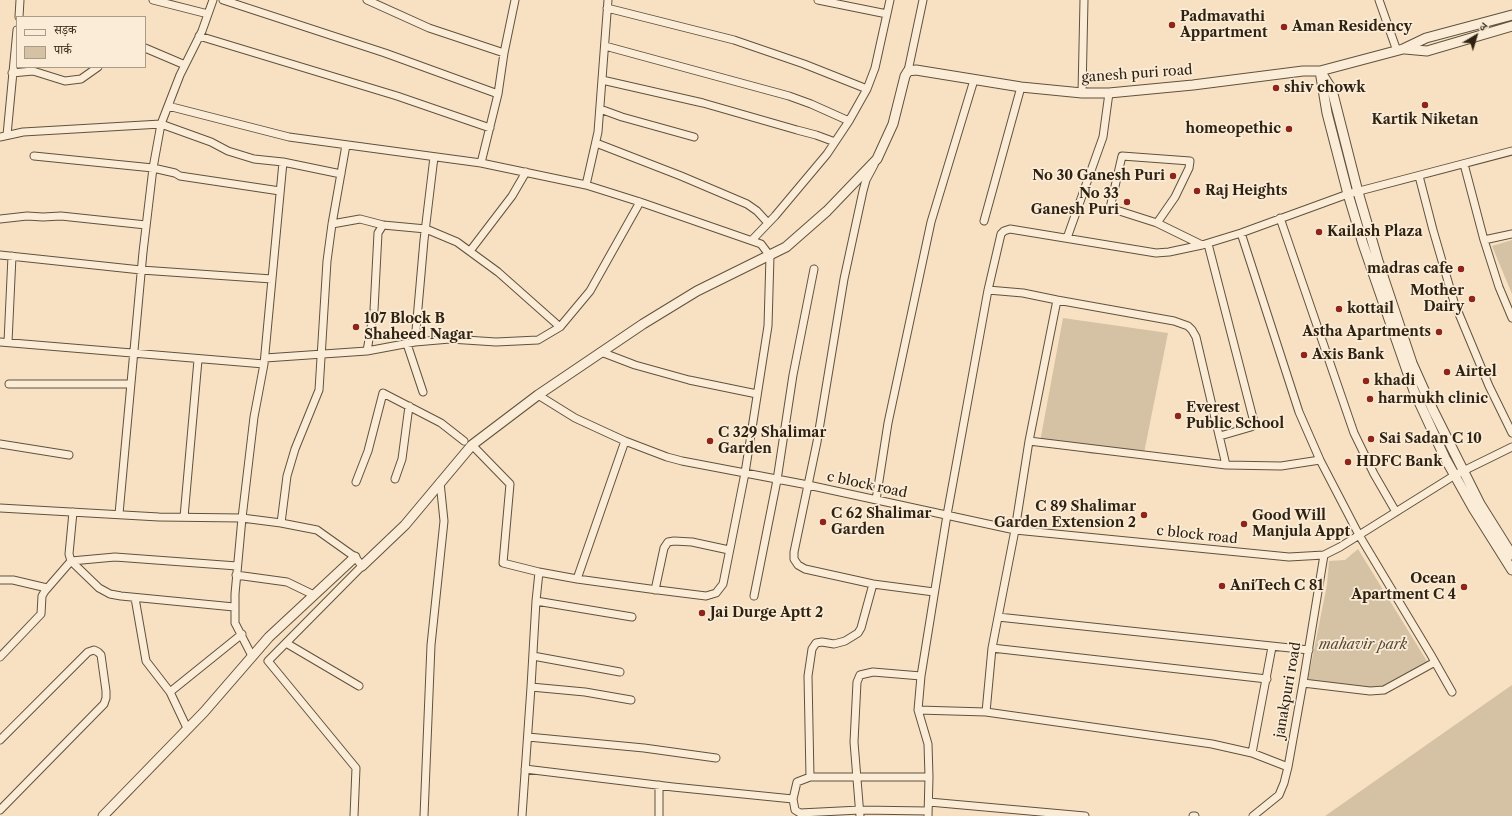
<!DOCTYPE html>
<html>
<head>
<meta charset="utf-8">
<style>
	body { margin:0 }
	#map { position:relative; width:1512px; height:816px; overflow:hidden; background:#f7e1c2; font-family:"Libre Caslon Text","Noto Serif Devanagari",serif }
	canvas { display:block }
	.legend { position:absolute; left:16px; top:16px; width:130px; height:52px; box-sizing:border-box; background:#faecd7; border:1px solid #a99b88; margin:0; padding:5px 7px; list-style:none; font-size:12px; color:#2f2211 }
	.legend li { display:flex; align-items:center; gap:8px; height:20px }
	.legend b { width:20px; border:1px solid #a99b88 }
	.north { position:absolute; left:1456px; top:16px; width:40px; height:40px; -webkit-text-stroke:3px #faecd7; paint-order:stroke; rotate:38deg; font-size:11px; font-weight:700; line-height:16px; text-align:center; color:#2f2211 }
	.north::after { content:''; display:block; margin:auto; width:14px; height:18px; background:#2f2211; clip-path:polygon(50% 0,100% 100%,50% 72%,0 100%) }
</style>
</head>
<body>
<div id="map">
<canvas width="1512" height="816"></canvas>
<ul class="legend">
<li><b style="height:5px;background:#faecd7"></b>सड़क</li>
<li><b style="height:11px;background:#d5c1a4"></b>पार्क</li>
</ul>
<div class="north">उ</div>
</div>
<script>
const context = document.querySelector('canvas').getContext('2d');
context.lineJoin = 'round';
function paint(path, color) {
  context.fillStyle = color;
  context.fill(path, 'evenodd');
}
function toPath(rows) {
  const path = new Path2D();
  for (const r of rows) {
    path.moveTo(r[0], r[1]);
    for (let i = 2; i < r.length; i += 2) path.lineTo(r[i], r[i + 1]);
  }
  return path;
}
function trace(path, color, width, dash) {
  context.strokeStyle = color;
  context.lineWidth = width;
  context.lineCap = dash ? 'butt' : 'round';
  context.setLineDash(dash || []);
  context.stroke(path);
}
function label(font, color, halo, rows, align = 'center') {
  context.font = font + ' "Libre Caslon Text",serif';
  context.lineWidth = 3.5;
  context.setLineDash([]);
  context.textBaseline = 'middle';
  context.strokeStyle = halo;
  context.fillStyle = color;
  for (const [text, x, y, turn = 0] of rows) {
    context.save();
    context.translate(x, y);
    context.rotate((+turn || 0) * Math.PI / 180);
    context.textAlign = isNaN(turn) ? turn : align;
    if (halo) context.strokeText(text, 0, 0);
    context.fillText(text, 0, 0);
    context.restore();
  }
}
paint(toPath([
	[1512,240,1512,294,1492,246],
	[1063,318,1168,333,1144,453,1092,454,1040,442],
	[1358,549,1428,663,1396,685,1377,695,1363,691,1307,684,1327,585,1329,561,1345,560],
	[1512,685,1512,816,1325,816]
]), '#d5c1a4');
const minor = toPath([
	[153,0,208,14],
	[223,0,385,53,498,94],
	[367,0,429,28,504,53],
	[818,0,887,14],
	[1379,0,1397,51],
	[607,8,734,40,804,64,867,89],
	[19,17,20,0],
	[199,36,397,96,490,128],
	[605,46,789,96,811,104,849,121],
	[145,48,185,65],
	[908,71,923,0],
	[12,73,33,71,65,81,81,79,98,67],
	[602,80,703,103,797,130,816,135,835,142],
	[1082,93,1084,0],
	[168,106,289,137,481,163,586,185,640,202,761,244,770,256,768,326,745,473,723,584,716,593,706,596,650,589,577,579,539,572,503,563,510,484,472,445],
	[600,109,622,117,694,137],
	[7,135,17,30],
	[0,137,23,132,161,124,211,142,228,151,254,159,283,162,341,174],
	[596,143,681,176,747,204,757,211,768,223],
	[34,156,153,168,175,173,180,176,280,191],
	[481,163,498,94,504,53,515,0],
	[1464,164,1484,240,1499,287,1512,318],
	[874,165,866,180,863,191,844,279,817,442,794,552,794,559,798,565,805,569,873,584,934,592],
	[1419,176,1433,230,1454,302,1489,386,1512,433],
	[586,185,598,132,608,0],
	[1280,218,1354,433,1374,474,1396,512],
	[0,219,27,216,43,217,61,216,146,225],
	[984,221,1021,87],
	[1157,223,1110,208,1122,156,1190,161,1189,168,1175,197,1157,223,1202,245],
	[332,224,360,219,383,225,426,229,457,242,498,272,560,327],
	[1241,233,1299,412,1320,460,1359,535,1431,655,1452,692],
	[1067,238,1103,137,1109,93],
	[752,240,775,216,827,154,849,121,867,89,875,68,890,0],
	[1484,240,1512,234],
	[1208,244,1254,422,1254,425,1251,427,1220,436],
	[470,251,512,196,526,172],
	[0,255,141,270,272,279],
	[988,290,1023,293,1057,300,1174,321,1188,326,1192,330,1196,337,1226,465],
	[0,342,264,364],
	[8,342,12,256],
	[415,342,424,240,434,157],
	[407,344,423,392],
	[367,351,374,310,378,233,383,225],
	[601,352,635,365,689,380,757,394],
	[265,358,367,351,415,342,450,339,496,342,538,340,560,327,590,291,640,202],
	[9,384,131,384],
	[538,395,575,418,625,441,667,457,682,461,808,485,1015,530,1289,557,1324,555,1340,547,1455,475,1512,447],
	[1029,441,1226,465,1281,466,1320,460],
	[0,444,69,455],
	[395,479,402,459,409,406],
	[356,482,368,451,383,393,441,423,464,441],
	[876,500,888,423,931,222,974,80],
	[0,508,159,517,242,518,281,523,317,530,355,557,362,566,268,661,356,768,354,816],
	[73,512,69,554,71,561,99,588,110,594,121,596,234,607],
	[119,514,143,252,153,168,161,124,180,75,202,31,213,0],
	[184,517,198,360],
	[281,523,287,476,295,449,319,390,327,261,332,224,346,145],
	[236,575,287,582,314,595],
	[577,579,625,441],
	[0,580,13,580,47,588],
	[655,590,664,548,668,542,674,541,692,542,729,550],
	[754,596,777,480,793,375,814,269],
	[135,598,146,661,170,692,187,728],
	[536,601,632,617],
	[998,617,1309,650],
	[286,643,359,686],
	[992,648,1267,679],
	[252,656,235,623,235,594,242,518,254,417,264,364,283,162],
	[533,656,620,672],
	[0,657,41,614,42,596,45,591,71,561,115,557,237,566],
	[1303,683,1370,691,1384,690,1435,662],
	[531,687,585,692,631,700],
	[170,692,242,634],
	[918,710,986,712,1212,744,1252,753,1288,767],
	[986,712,992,648,1015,530,1029,441,1057,300],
	[528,737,644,748,716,758],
	[0,740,88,652,94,650,98,652,101,655,106,691,106,698,104,704,0,810],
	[1252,753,1272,647],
	[525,769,673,787,793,799,795,810,800,813,860,810,928,811],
	[810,777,808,676,812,649,816,643,822,642,834,644,845,641,858,633,861,628,873,584],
	[793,799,797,782,810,777,929,777],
	[929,802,1085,816],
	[424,816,431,645,444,521,440,482],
	[522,816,531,687,536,601,539,572],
	[659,816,659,785],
	[860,816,854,742,857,682,860,675,873,672,921,676],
	[928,816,929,777,928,744,918,710,921,676,947,515,988,290,1001,234,1004,231,1010,229,1156,253,1169,252,1202,245,1241,233,1348,194,1512,151],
	[1193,816,1195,816],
	[1253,816,1279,795,1284,783,1288,767,1303,683,1324,555]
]);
const tertiary = toPath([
	[1405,49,1427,51,1512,26],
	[1320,71,1327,113,1348,194,1363,244,1414,391,1445,458,1473,508,1512,570],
	[1322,74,1332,90,1358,192,1378,261,1412,363,1433,410,1480,504,1512,555],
	[362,566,405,525,472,445,538,395,643,324,697,291,786,247,827,211,877,159,893,124,905,76,908,71,916,70,1021,87,1082,93,1109,93,1193,85,1303,71,1320,71,1403,49,1426,38,1512,15],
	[103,816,204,712,269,637,355,557]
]);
trace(minor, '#61523d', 9);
trace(tertiary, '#61523d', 11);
trace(minor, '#faecd7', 7);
trace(tertiary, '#faecd7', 9);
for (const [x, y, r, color] of [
	[1172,25,4,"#8f2418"],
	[1284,27,4,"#8f2418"],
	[1276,88,4,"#8f2418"],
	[1425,105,4,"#8f2418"],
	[1289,129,4,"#8f2418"],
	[1173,176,4,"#8f2418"],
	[1197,191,4,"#8f2418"],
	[1127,202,4,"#8f2418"],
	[1319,232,4,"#8f2418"],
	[1461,269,4,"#8f2418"],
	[1472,299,4,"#8f2418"],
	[1339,309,4,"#8f2418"],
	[356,327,4,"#8f2418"],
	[1439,332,4,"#8f2418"],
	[1304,355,4,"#8f2418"],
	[1447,372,4,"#8f2418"],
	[1366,381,4,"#8f2418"],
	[1370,399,4,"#8f2418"],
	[1178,416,4,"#8f2418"],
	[1371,439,4,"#8f2418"],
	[710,441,4,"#8f2418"],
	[1348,462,4,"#8f2418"],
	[1144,515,4,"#8f2418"],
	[823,522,4,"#8f2418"],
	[1244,524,4,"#8f2418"],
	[1222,586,4,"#8f2418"],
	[1464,587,4,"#8f2418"],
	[702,613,4,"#8f2418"]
]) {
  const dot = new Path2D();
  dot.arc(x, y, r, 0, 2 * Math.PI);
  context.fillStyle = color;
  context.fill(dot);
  trace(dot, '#faecd7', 1.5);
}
label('bold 14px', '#2f2211', '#faecd7', [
	["Padmavathi",1180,17],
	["Appartment",1180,33],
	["Aman Residency",1292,27],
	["shiv chowk",1284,88],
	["Kartik Niketan",1425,120,"center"],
	["homeopethic",1281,129,"right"],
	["No 30 Ganesh Puri",1165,176,"right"],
	["Raj Heights",1205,191],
	["No 33",1119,194,"right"],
	["Ganesh Puri",1119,210,"right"],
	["Kailash Plaza",1327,232],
	["madras cafe",1453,269,"right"],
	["Mother",1464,291,"right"],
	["Dairy",1464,307,"right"],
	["kottail",1347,309],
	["107 Block B",364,319],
	["Shaheed Nagar",364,335],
	["Astha Apartments",1431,332,"right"],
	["Axis Bank",1312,355],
	["Airtel",1455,372],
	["khadi",1374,381],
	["harmukh clinic",1378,399],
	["Everest",1186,408],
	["Public School",1186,424],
	["C 329 Shalimar",718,433],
	["Garden",718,449],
	["Sai Sadan C 10",1379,439],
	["HDFC Bank",1356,462],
	["C 89 Shalimar",1136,507,"right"],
	["Garden Extension 2",1136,523,"right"],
	["C 62 Shalimar",831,514],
	["Garden",831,530],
	["Good Will",1252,516],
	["Manjula Appt",1252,532],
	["Ocean",1456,579,"right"],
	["Apartment C 4",1456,595,"right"],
	["AniTech C 81",1230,586],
	["Jai Durge Aptt 2",710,613]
], 'left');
label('14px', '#2f2211', '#faecd7', [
	["ganesh puri road",1137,74,-4],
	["c block road",867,485,12],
	["c block road",1197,535,6],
	["janakpuri road",1288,690,-80]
]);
label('italic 14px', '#584a36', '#faecd7', [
	["mahavir park",1363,645]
]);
</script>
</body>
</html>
